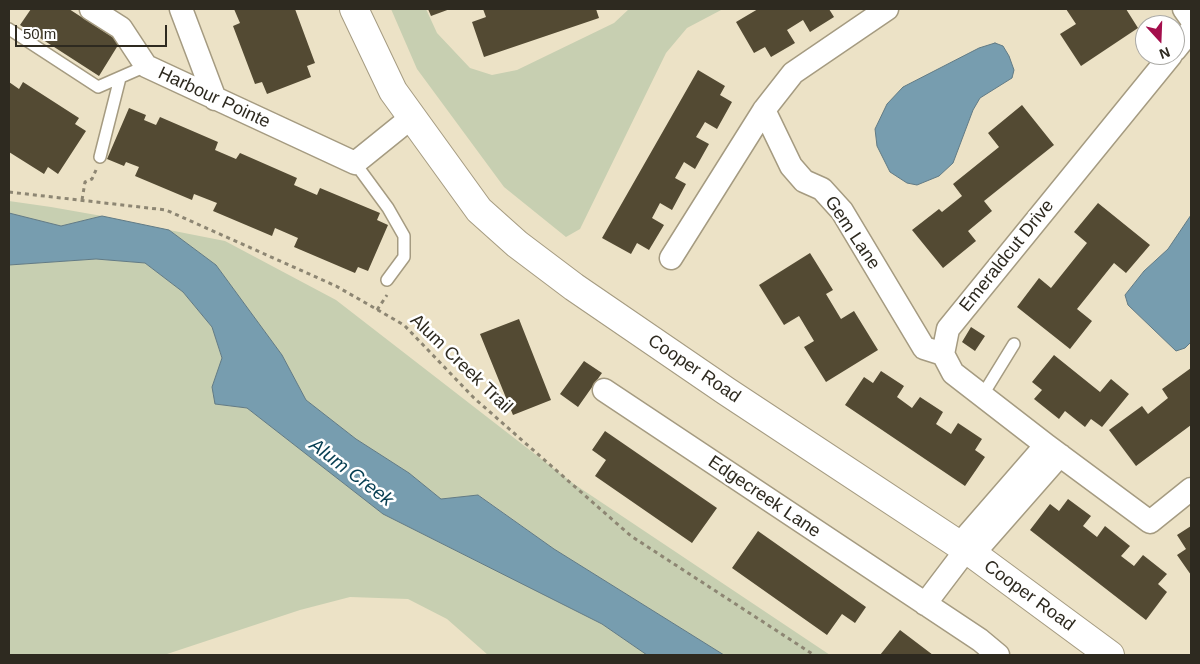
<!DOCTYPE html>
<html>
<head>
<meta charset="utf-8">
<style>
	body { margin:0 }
	#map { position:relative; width:1200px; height:664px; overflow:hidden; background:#ece2c6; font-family:Helvetica,sans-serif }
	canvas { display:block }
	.frame { position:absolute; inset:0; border:10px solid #2e2a20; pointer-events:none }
	.north { position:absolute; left:1135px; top:15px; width:50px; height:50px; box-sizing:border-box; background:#fff; border:1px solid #abaaa6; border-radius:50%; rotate:160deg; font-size:14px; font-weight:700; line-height:20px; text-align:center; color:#2e2a20 }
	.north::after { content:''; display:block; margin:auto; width:18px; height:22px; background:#a40e4c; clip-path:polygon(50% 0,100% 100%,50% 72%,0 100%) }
	.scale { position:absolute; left:15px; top:25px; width:152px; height:22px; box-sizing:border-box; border:2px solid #2e2a20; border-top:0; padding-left:6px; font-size:15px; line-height:18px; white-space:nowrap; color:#2e2a20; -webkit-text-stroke:4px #fff; paint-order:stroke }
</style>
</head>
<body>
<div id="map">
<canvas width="1200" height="664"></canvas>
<div class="frame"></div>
<div class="north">N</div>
<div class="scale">50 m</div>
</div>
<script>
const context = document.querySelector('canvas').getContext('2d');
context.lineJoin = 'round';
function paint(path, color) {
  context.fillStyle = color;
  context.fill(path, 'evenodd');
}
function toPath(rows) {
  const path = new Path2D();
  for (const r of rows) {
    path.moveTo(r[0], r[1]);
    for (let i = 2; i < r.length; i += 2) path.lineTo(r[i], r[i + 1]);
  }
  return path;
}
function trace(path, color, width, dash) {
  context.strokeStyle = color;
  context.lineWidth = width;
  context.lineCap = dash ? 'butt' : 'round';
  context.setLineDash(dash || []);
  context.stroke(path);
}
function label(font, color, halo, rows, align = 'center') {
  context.font = font + ' Helvetica,sans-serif';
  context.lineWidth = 5;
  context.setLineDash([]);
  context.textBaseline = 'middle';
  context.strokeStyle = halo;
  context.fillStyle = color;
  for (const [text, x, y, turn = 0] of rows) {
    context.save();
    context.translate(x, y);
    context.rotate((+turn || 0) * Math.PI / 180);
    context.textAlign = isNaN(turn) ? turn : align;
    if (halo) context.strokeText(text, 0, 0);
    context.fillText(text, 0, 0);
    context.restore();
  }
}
paint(toPath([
	[391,9,426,9,437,33,470,68,492,75,517,70,614,23,629,9,723,9,687,28,666,53,580,229,566,237,504,187,417,69],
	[9,201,51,207,102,216,61,226,9,213],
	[169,230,225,241,336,300,571,482,830,655,724,655,554,549,479,495,441,499,409,473,356,439,306,400,282,355,216,265],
	[96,259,145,263,183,292,212,327,222,359,212,387,216,404,247,408,383,514,602,624,647,655,488,655,447,619,408,599,350,597,300,610,164,655,9,655,9,265]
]), '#c7cfb1');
const water = toPath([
	[995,43,1003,46,1009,56,1014,70,1012,78,980,98,973,110,953,163,939,176,917,185,907,183,890,172,877,146,875,129,887,104,903,87,979,48,995,43],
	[9,213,61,226,102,216,169,230,216,265,282,355,306,400,356,439,409,473,441,499,478,495,554,549,724,655,647,655,602,624,383,514,247,408,215,404,212,387,222,358,212,327,183,292,145,263,96,259,9,265,9,213],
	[1191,215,1191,342,1185,348,1176,351,1128,305,1125,295,1144,271,1168,249,1191,215]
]);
paint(water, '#779daf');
trace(water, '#617a84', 1);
paint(toPath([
	[31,9,69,9,120,42,99,76,20,25],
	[234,9,295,9,315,63,307,66,311,77,267,94,262,82,255,84,233,26,240,23],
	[428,9,450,9,431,16],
	[483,9,596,9,599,18,484,57,472,22,486,17],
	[758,9,829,9,834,17,810,32,803,20,787,30,795,43,771,57,765,47,754,53,736,22],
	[1066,9,1126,9,1138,28,1081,66,1060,34,1076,24],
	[698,70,725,86,720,95,732,102,717,129,705,122,696,137,709,144,695,169,684,162,675,178,686,184,672,210,660,203,652,218,664,225,649,250,637,243,631,254,602,238],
	[9,82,19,89,23,82,79,118,75,124,86,131,58,174,48,167,44,174,9,152],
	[1022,105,1054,145,984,201,992,211,968,231,976,241,943,268,912,230,939,209,942,212,962,196,953,184,999,147,988,133],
	[129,108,146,115,144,120,156,125,160,117,218,142,215,150,236,159,240,153,297,178,294,185,317,195,320,188,380,213,377,220,388,225,368,271,358,267,355,273,294,247,298,238,275,228,272,236,213,211,217,203,194,194,192,200,135,176,139,167,126,162,124,166,107,159],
	[1098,203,1150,245,1126,273,1114,263,1077,309,1092,321,1070,349,1017,307,1039,278,1051,288,1087,243,1074,232],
	[810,253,833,290,826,294,841,319,854,311,878,350,826,382,804,347,814,341,799,316,784,325,759,285],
	[519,319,551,400,513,415,480,334],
	[971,327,985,336,975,351,962,342],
	[1054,355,1100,392,1111,379,1129,394,1102,427,1091,419,1085,427,1065,411,1059,419,1034,399,1042,390,1032,382],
	[584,361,602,373,578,407,560,394],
	[1191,368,1191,425,1136,466,1109,430,1142,406,1148,414,1168,398,1162,389],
	[881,371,904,386,897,397,912,408,920,397,943,412,936,424,951,434,958,423,982,439,975,450,985,457,965,486,845,405,864,377,873,383],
	[605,431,717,508,692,543,595,476,606,460,592,450],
	[1068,499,1091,516,1083,526,1097,537,1105,526,1130,546,1121,556,1134,566,1143,555,1167,574,1158,584,1167,592,1146,620,1030,530,1050,504,1059,511],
	[1191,526,1191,575,1177,555,1186,549,1177,535],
	[758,531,866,607,855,623,842,614,827,635,732,568],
	[900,630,933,655,880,655]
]), '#534a33');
const lane = toPath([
	[9,29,98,87,146,66],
	[100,157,120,78],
	[355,163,388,208,404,236,404,257,387,280],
	[982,396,1014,344]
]);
const street = toPath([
	[91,9,121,28,146,66,355,163,412,117],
	[181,9,215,99],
	[1184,9,1191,19],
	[1175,50,1191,30],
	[1171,55,948,329,943,354,953,373,1046,445,1150,522,1191,489],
	[764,110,791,166,804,181,822,189,842,211,924,348,943,354],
	[671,258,764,110,793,73,887,9],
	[604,390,980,640,998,655],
	[959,545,1046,445],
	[973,554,1060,455],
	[925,604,966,550]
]);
const secondary = toPath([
	[354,9,393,91,479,210,517,244,574,287,726,391,973,554,1110,655]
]);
trace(lane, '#a59b81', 14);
trace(street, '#a59b81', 25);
trace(secondary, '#a59b81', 30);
trace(toPath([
	[9,192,166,210,336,286,404,325,474,398,631,536,814,655],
	[82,200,85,182,92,179,96,170],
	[377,310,387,295]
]), '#8d8673', 3, [4, 4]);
trace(lane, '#fff', 11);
trace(street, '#fff', 22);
trace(secondary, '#fff', 28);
label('18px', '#2e2a20', '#fff', [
	["Harbour Pointe",214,98,25],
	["Gem Lane",852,233,56],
	["Emeraldcut Drive",1007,256,-51],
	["Alum Creek Trail",461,364,44],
	["Cooper Road",694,369,34],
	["Edgecreek Lane",764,497,34],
	["Cooper Road",1029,596,36]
]);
label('italic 19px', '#053d51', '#fff', [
	["Alum Creek",351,473,37]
]);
</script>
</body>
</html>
